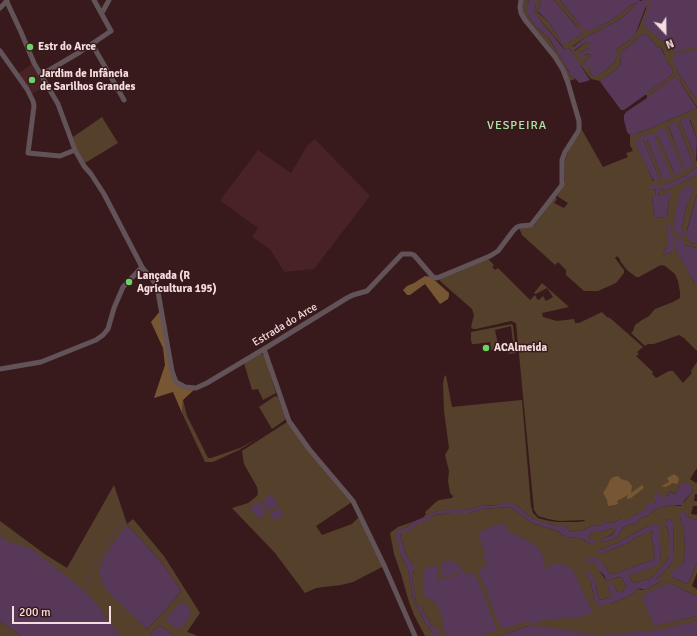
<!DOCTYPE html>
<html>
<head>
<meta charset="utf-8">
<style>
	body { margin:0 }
	#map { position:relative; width:697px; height:636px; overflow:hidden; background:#391a1c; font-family:Signika,sans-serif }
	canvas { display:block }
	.north { position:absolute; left:645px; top:12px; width:40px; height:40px; -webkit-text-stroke:3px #391a1c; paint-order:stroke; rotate:158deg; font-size:11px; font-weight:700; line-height:16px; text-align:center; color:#f4ddde }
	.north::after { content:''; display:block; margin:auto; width:14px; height:18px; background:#f4ddde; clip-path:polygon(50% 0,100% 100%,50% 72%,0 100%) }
	.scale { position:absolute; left:12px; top:606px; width:99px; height:18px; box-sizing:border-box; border:2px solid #f4ddde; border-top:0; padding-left:5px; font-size:12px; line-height:14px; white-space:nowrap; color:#f4ddde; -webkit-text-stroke:3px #391a1c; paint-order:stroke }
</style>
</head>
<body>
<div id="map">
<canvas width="697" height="636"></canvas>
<div class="north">N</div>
<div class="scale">200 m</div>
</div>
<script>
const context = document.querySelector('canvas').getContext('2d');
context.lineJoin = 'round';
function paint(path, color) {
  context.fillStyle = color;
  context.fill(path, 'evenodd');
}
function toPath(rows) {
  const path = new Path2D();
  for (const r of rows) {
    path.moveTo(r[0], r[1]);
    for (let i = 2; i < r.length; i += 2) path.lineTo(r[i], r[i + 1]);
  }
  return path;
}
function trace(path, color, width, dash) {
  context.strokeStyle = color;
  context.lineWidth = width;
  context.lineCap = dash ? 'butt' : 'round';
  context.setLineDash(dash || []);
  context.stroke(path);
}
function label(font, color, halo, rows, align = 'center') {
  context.font = font + ' Signika,sans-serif';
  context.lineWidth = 3;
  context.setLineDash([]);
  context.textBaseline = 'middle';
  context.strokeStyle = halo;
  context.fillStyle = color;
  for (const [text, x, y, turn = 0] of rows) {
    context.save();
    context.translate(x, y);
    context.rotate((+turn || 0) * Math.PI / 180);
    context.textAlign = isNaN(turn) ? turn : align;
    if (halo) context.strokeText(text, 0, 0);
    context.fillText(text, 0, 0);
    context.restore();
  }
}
paint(toPath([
	[32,64,44,87,32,94,18,74],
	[315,139,370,196,314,269,284,272,270,249,252,237,258,228,222,202,221,199,258,150,291,173,307,146]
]), '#482225');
paint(toPath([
	[523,0,530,0,528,3,528,15,535,26,548,37,564,63,567,69,572,77,576,79,569,81,564,70,526,20,522,10],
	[534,0,539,0,541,4,538,8,537,12,548,21,557,35,563,45,582,34,575,24,554,0,560,0,582,28,593,29,607,23,622,13,628,7,639,2,632,9,619,20,584,38,573,46,575,51,586,42,588,42,589,43,589,48,579,53,584,56,588,54,591,55,590,57,583,64,591,68,591,70,589,72,593,76,603,72,614,63,616,58,616,52,618,48,633,38,639,27,646,9,646,6,644,0,697,0,697,49,679,54,676,69,678,73,697,100,697,107,679,80,674,77,650,95,648,95,648,92,664,81,672,74,673,71,666,60,666,57,661,48,656,46,649,36,646,34,642,35,621,52,620,60,621,64,617,69,600,81,591,79,578,62,570,49,568,48,564,50,563,47,537,16,534,13,536,4],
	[697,108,697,139,690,119,680,121,693,152,695,160,697,161,697,167,685,176,663,186,649,186,656,191,655,195,652,195,654,217,667,218,669,197,671,193,659,196,658,195,659,190,662,189,664,191,672,187,692,178,697,174,697,194,686,233,690,243,697,244,697,248,684,245,676,250,689,272,694,283,696,285,697,284,697,351,684,338,679,335,654,344,648,344,645,346,631,333,633,331,635,325,642,320,649,316,655,309,673,302,680,298,680,292,678,281,675,274,665,266,661,265,657,267,639,277,636,277,627,270,620,261,620,259,617,256,615,258,624,270,624,273,616,283,598,291,584,291,566,275,566,270,558,262,555,265,554,264,522,235,519,228,534,226,555,197,557,199,554,203,564,208,568,203,557,196,563,186,565,180,564,163,569,149,582,130,603,167,628,157,626,153,633,151,630,145,630,135,634,135],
	[678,125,693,163,686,169,668,126],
	[666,130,669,138,675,175,656,132],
	[650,133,662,177,646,137],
	[643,139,659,178,653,181,636,142],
	[693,189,686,207,682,228,683,234,681,234,673,225,675,217],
	[666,225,673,238,673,252,663,255,665,250,668,247,668,231],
	[102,117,118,143,85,163,76,147,73,137],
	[488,259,494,265,492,267,495,270,498,268,530,300,535,295,537,299,539,300,543,296,546,301,553,297,547,288,536,294,534,293,542,283,569,307,542,313,543,317,557,321,574,319,575,323,579,323,602,312,607,317,610,318,643,347,637,352,639,354,636,356,653,372,652,374,656,378,669,371,673,371,683,383,692,373,691,371,697,362,697,468,690,479,696,483,697,482,697,494,695,494,694,501,697,501,697,506,693,506,691,514,697,515,697,520,688,517,684,512,680,518,684,530,685,552,683,563,672,577,686,584,690,579,697,563,697,573,692,586,697,589,697,596,669,583,654,625,697,616,697,636,513,636,531,625,499,636,425,636,414,615,409,602,401,574,394,554,390,533,398,527,415,521,407,527,398,531,401,555,408,569,413,598,416,606,420,611,424,621,432,632,434,628,430,624,429,620,423,612,422,607,418,606,416,602,412,574,414,570,414,566,406,555,400,534,402,531,409,529,416,523,435,515,451,513,469,513,481,509,510,507,532,523,557,531,566,537,579,538,590,543,592,540,590,539,589,536,591,533,593,532,601,532,612,528,614,528,615,531,611,535,600,540,600,542,608,541,617,537,624,527,631,524,634,525,641,518,647,516,658,508,672,505,681,506,692,492,693,489,681,483,676,493,674,494,670,491,666,497,663,497,654,503,653,503,647,508,646,510,639,514,634,515,629,519,621,519,611,523,604,522,604,524,597,526,593,525,584,530,570,532,566,526,555,526,548,523,545,523,539,522,533,519,516,505,502,503,499,505,481,506,465,510,438,511,422,519,426,514,425,512,436,502,439,500,452,498,453,496,450,493,448,481,449,471,445,455,449,448,444,411,443,384,444,377,446,375,452,407,501,402,522,400,531,506,533,513,538,518,549,521,557,522,578,522,585,521,584,520,559,521,548,519,538,516,534,510,516,323,511,321,476,329,473,329,471,327,474,315,472,309,440,281,440,278],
	[669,519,673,521,673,523,674,559,666,570,656,579,656,580,662,581,645,590,641,590,638,588,634,593,625,598,610,604,594,599,591,582,586,573,596,586,598,596,600,600,605,599,611,596,611,593,607,586,614,585,615,589,617,592,621,592,624,590,626,586,623,579,621,577,615,578,607,581,599,571,599,567,594,563,590,562,603,563,609,573,613,574,631,568,635,566,653,560,655,554,651,535,653,532,651,531,636,537,628,543,600,554,597,551,617,543,650,525,659,526,659,536,661,550,660,563,635,574,631,574,629,575,629,576,633,583,649,579,655,575,667,561,669,556,669,539,668,530,666,526,666,521],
	[512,324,513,326,516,353,507,354,514,350,511,326,495,330,499,349,491,350,490,342,476,344,472,344,471,340,471,332],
	[261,353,265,356,276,393,263,400,258,389,252,390,244,363],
	[275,396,278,397,286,418,285,420,272,429,259,407],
	[183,400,187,416,208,458,211,458,240,448,257,439,239,450,213,462,205,462,182,413],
	[287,422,291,425,352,502,316,526,322,535,352,524,360,516,384,566,353,582,341,585,316,588,305,593,275,553,232,508,248,503,257,496,258,493,257,487,244,464,242,451],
	[114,485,127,524,133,519,164,556,200,613,187,632,198,636,174,636,161,626,157,627,151,634,152,636,62,636,0,553,0,521,46,555,67,568],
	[127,525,155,555,168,571,181,591,162,614,147,629,102,583,102,578],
	[0,621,21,636,0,636]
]), '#54402b');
paint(toPath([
	[425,276,431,277,449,293,449,296,448,299,440,304,425,284,410,295,407,295,403,290,407,286,414,283],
	[161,310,176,382,196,388,183,400,182,413,173,392,154,398,165,365,163,348,151,322],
	[674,474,678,477,679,479,678,482,677,484,673,483,666,487,661,486,669,482,667,478],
	[618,476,621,479,628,481,632,486,631,493,642,485,644,488,631,498,627,499,627,497,628,495,617,501,618,504,615,505,608,506,607,500,603,493,608,485,610,480,613,477]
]), '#775633');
paint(toPath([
	[530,0,534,0,536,1,536,4,534,12,537,16,563,48,564,50,568,48,570,49,590,80,584,82,579,83,576,79,572,77,552,43,548,37,535,26,528,15,527,11,528,3],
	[539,0,554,0,578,28,580,29,582,34,563,46,557,35,548,21,537,11,538,8,541,4],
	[560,0,639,0,640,1,644,0,647,1,648,4,646,6,635,35,633,38,618,48,616,52,616,58,614,63,603,72,594,77,589,72,591,70,591,68,586,68,585,67,583,64,591,56,590,54,587,54,581,58,580,58,578,55,579,53,589,48,589,43,588,42,586,42,575,50,573,50,572,48,584,38,619,20,632,9,638,2,628,7,622,13,607,23,589,31,582,28],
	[649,0,697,0,697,47,693,47,676,52,644,26,644,21,650,3],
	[646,34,649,36,656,46,661,48,662,51,666,57,666,60,673,71,672,74,664,81,648,92,648,95,650,95,674,77,677,77,697,108,634,135,630,135,627,132,624,120,624,115,626,112,647,98,647,95,645,95,624,110,621,110,601,83,600,81,617,69,621,64,620,57,621,52,642,35],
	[695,49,697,49,697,100,678,73,672,59,673,56,678,54],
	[689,116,690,117,690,121,697,139,696,161,695,160,693,152,680,121,680,120],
	[675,122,678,125,693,163,693,165,687,169,685,169,672,135,668,126],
	[664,128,666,130,683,170,684,171,681,173,676,175,675,175,656,132,659,129],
	[650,133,654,136,670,173,671,177,668,179,664,179,662,177,646,137,646,135],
	[641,138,643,139,659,178,658,182,655,182,652,178,635,142,637,139],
	[697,167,697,174,692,178,664,191,662,189,659,190,658,195,659,196,671,192,672,194,669,197,667,218,665,218,654,217,652,195,653,194,655,195,656,191,654,189,650,190,649,187,649,186,664,185,685,176],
	[691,185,692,186,694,189,686,207,682,228,683,234,677,234,675,232,673,225,679,196,681,190,685,187],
	[697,194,697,244,690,243,686,234],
	[667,224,669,224,670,226,673,235,673,252,663,255,665,250,668,247,668,231,666,225],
	[681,236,682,237,684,245,697,248,697,284,696,286,676,250,675,242,676,238],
	[681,483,686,483,691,486,693,488,692,492,684,501,683,505,672,505,658,508,647,516,641,518,634,525,631,524,624,527,617,537,608,541,600,542,599,540,612,535,615,531,614,528,612,528,601,532,593,532,591,533,589,536,590,539,595,540,596,542,593,543,590,543,579,538,566,537,557,531,532,523,510,507,481,509,469,513,451,513,435,515,416,523,409,529,402,531,400,534,406,555,414,566,414,570,412,574,416,602,418,606,422,607,423,612,429,620,430,624,434,628,439,629,439,633,438,635,434,636,432,634,432,632,424,621,420,611,416,606,413,598,408,569,401,555,396,537,398,531,407,527,415,521,438,511,449,510,465,510,481,506,499,505,502,503,507,502,516,505,533,519,545,523,548,523,555,526,566,526,570,532,584,530,593,525,597,526,603,524,604,522,611,523,621,519,629,519,634,515,639,514,641,511,646,510,646,506,648,504,651,502,654,503,656,502,656,501,654,497,656,494,660,494,663,497,666,497,668,495,669,491,674,494,676,493],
	[271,494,277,502,277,505,269,511,262,501],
	[260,502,266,511,266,513,259,518,250,508,256,503],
	[279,507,284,514,275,520,272,518,270,514],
	[681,511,684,512,688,517,697,520,697,563,690,579,686,584,672,577,671,573,683,563,685,552,684,530,680,518],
	[669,519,673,521,673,523,674,559,666,570,656,579,656,580,661,579,662,581,645,590,638,588,634,593,625,598,610,604,597,606,594,599,591,582,587,576,586,573,587,571,589,571,594,578,598,596,600,600,605,599,611,596,611,593,607,586,609,584,610,584,614,585,615,589,617,592,621,592,624,590,626,586,623,579,621,577,615,578,607,581,606,580,604,575,599,571,598,567,594,563,591,562,586,563,585,559,591,557,597,558,603,563,609,573,613,574,631,568,635,566,653,560,655,554,651,535,653,532,652,531,636,537,628,543,600,554,598,554,596,552,597,551,617,543,650,525,659,524,661,550,660,563,658,565,641,572,635,574,631,574,629,575,629,576,633,583,649,579,655,575,667,561,669,556,669,539,668,530,665,523,666,521],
	[505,524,509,532,528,541,536,546,540,550,545,563,543,569,546,569,553,563,560,563,572,569,579,583,592,610,591,612,585,616,538,621,537,623,534,624,530,621,501,629,480,575,479,570,487,565,484,558,485,552,478,534,483,530,495,525],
	[127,525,155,555,168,571,181,591,162,614,147,629,112,596,102,583,102,578,99,573,99,569,105,556,114,541],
	[0,536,7,541,22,546,30,548,71,580,95,601,105,617,121,636,21,636,0,621],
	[452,560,462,569,465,574,471,573,475,574,492,616,496,630,493,632,480,636,445,636,444,627,441,614,436,603,424,596,423,589,424,580,424,572,425,567,434,566,438,566,437,575,440,586,440,579,456,576,461,574,457,573,441,577,442,563],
	[669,583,697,596,697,616,654,626,642,597,645,594],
	[183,603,189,607,191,613,182,628,176,628,166,621,168,616,179,604],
	[697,621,697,636,499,636,531,625,599,635,658,630],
	[161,626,174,636,152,636,151,634,157,627]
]), '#583858');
trace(toPath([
	[526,0,524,7,525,14,529,21],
	[537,31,552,48,568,74,571,74],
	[85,592,84,589,89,586,91,582,90,580,88,577,93,570,107,544,123,518]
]), '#583858', 1);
trace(toPath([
	[580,29,582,28],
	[677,52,678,54],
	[654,136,658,134],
	[642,138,643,137,646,139],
	[683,233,686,233],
	[398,532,409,529,416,523,430,517]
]), '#583858', 3.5);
trace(toPath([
	[6,0,21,32,34,63,58,104,75,150,84,166,91,174,104,194,142,267,155,283,158,292,172,371,176,382,185,387,196,388,207,383,264,349,347,298,353,295,367,291,402,254,411,254,414,255,433,277,437,278,490,256,498,251,513,231,517,227,520,226,531,225,562,185,562,160,565,152,579,130,579,121,568,83,563,70,555,57,525,20,521,13,520,7,521,0],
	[0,8,7,1],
	[101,12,103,11,109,0],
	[92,44,124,100],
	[0,51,27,89,33,101,34,106,28,153,60,156,75,150],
	[41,75,80,52,111,31,94,0],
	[264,349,289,421,309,449,353,501,384,565,415,636],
	[0,369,41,362,96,340,103,335,108,329,114,308,123,287,142,267]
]), '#625359', 5);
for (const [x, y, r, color] of [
	[30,47,4,"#6ad364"],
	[32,80,4,"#6ad364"],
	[129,282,4,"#6ad364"],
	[486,348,4,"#6ad364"]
]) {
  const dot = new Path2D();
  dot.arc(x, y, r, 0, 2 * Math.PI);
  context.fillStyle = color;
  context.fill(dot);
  trace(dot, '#391a1c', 1.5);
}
label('bold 11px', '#f4ddde', '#391a1c', [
	["Estr do Arce",38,47],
	["Jardim de Infância",40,74],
	["de Sarilhos Grandes",40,87],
	["Lançada (R",137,276],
	["Agricultura 195)",137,289],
	["ACAlmeida",494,348]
], 'left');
label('11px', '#f4ddde', '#391a1c', [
	["Estrada do Arce",285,325,-31]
]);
context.letterSpacing = '1px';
label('12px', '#aee6a9', '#391a1c', [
	["VESPEIRA",517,126]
]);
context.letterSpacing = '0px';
</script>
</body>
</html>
